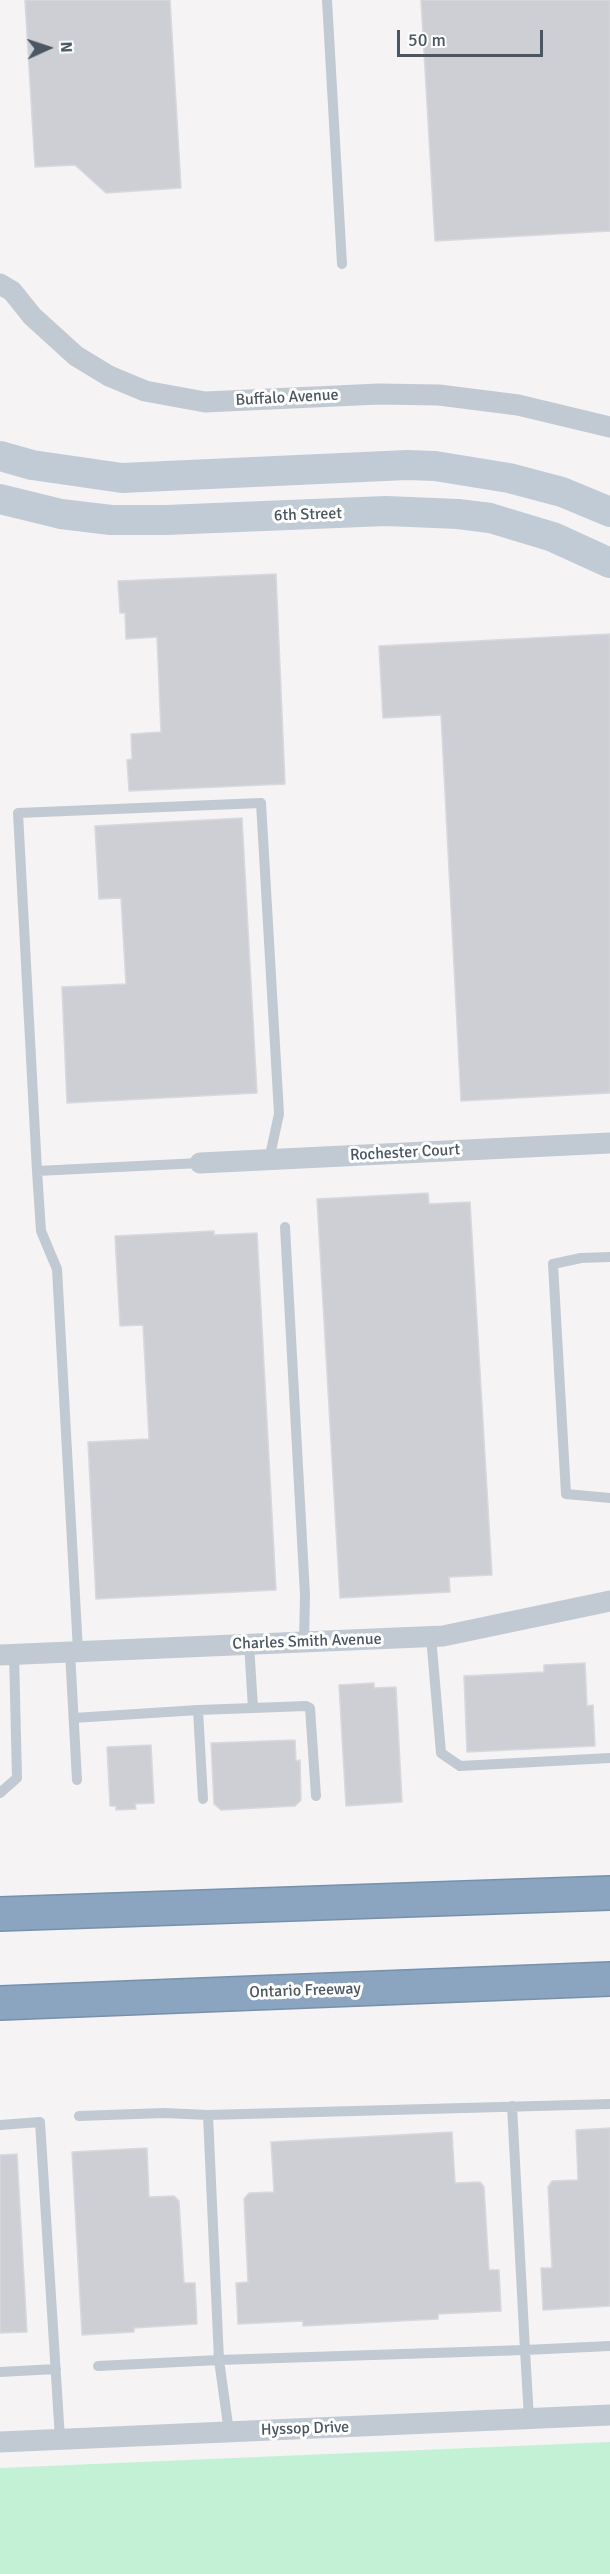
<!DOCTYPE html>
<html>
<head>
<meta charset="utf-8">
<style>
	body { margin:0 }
	#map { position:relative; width:610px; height:2574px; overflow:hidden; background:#f5f3f3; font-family:Signika,sans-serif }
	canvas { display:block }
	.north { position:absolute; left:18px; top:18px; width:60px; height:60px; -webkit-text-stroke:4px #fff; paint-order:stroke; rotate:87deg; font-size:16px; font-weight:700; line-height:24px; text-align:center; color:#4a5661 }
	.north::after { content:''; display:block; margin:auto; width:21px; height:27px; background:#4a5661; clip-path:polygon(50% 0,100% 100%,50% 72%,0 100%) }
	.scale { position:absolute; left:397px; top:30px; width:146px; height:27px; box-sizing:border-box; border:3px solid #4a5661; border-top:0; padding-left:8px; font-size:18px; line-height:21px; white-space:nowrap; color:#4a5661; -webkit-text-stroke:4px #fff; paint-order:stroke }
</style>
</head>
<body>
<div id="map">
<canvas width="610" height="2574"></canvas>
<div class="north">N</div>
<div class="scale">50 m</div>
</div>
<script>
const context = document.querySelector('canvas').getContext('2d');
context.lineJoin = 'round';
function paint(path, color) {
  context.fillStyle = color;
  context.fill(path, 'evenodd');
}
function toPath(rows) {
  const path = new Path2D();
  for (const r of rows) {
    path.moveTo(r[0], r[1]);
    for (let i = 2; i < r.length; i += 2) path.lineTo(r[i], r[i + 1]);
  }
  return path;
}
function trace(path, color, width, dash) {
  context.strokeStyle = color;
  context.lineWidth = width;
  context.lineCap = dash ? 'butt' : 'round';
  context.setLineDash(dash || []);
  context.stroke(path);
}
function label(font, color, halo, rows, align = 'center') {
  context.font = font + ' Signika,sans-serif';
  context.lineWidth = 6;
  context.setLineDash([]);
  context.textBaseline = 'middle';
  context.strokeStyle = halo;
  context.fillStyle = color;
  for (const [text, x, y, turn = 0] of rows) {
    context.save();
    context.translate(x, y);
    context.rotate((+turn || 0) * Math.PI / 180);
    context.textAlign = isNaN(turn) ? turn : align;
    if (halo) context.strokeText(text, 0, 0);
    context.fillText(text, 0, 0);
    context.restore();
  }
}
paint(toPath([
	[610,2442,610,2574,0,2574,0,2468]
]), '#c3f1d5');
const building = toPath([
	[25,0,170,0,181,188,106,193,75,165,35,167,25,0],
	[421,0,610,0,610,231,435,241,421,0],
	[276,574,285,784,129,791,127,760,132,759,131,734,161,732,157,637,126,639,125,613,120,613,118,581,276,574],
	[610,634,610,1093,461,1101,441,715,383,718,379,646,610,634],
	[242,818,257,1093,67,1103,62,987,126,984,121,898,99,899,95,826,242,818],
	[428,1193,429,1204,470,1202,492,1575,449,1577,450,1592,340,1598,317,1199,428,1193],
	[214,1231,214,1235,257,1233,276,1590,96,1599,88,1442,149,1439,143,1325,120,1326,115,1236,214,1231],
	[585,1663,587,1706,593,1705,595,1746,467,1752,464,1676,544,1672,544,1665,585,1663],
	[374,1683,374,1688,396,1687,402,1802,346,1806,339,1685,374,1683],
	[295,1740,296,1761,300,1760,301,1800,295,1806,221,1810,214,1804,211,1743,295,1740],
	[151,1745,154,1803,135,1804,136,1809,116,1810,116,1806,110,1806,107,1747,151,1745],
	[610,2128,610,2306,543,2310,541,2268,552,2268,548,2187,552,2181,578,2180,576,2130,610,2128],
	[452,2132,455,2183,480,2182,484,2187,489,2270,499,2270,501,2311,438,2314,438,2319,303,2326,303,2321,238,2324,236,2283,248,2282,244,2199,249,2193,274,2192,271,2142,452,2132],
	[147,2148,149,2197,174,2196,179,2201,184,2283,195,2283,197,2324,134,2328,134,2332,82,2335,72,2152,147,2148],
	[17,2154,27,2332,0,2333,0,2155,17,2154]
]);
paint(building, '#cdcfd5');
trace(building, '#d7d9de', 1.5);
const highway = toPath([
	[0,1914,610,1893],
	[0,2003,610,1979]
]);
trace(highway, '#7690ad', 36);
trace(toPath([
	[327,0,342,264],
	[37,1171,18,813,261,803,279,1114,269,1160],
	[285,1227,305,1595,304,1642],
	[610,1257,581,1258,553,1264,566,1494,610,1498],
	[431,1636,441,1753,460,1766,610,1758],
	[78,1651,57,1269,41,1231,37,1171,200,1163],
	[70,1652,77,1780],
	[253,1708,306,1706,310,1708,316,1796],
	[74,1718,198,1710],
	[0,1793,17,1778,14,1654],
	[203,1799,198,1710,253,1708,249,1644],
	[512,2106,525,2350,610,2346],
	[79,2116,164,2113,208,2115],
	[0,2125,40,2122,60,2439],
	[98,2366,219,2360,229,2432],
	[0,2372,56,2369],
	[529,2419,525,2350,219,2360,208,2115,610,2104]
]), '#c1cad2', 10);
trace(toPath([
	[0,284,12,291,32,316,76,356,109,376,145,391,205,402,379,394,439,395,518,405,610,427],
	[200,1163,610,1143],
	[0,1655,443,1636,610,1601],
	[0,2442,610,2415]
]), '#c1cad2', 21);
trace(toPath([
	[0,456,32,465,122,478,407,465,435,466,509,478,562,492,610,512],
	[0,499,61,514,111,520,166,520,386,511,458,514,490,518,553,537,610,563]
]), '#c1cbd6', 30);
trace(highway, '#8ba5c1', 33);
label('16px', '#4a5661', '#fff', [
	["Buffalo Avenue",287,398,-3],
	["6th Street",308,515,-2],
	["Rochester Court",405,1153,-3],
	["Charles Smith Avenue",307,1642,-2],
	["Ontario Freeway",305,1991,-2],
	["Hyssop Drive",305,2429,-2]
]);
</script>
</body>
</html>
